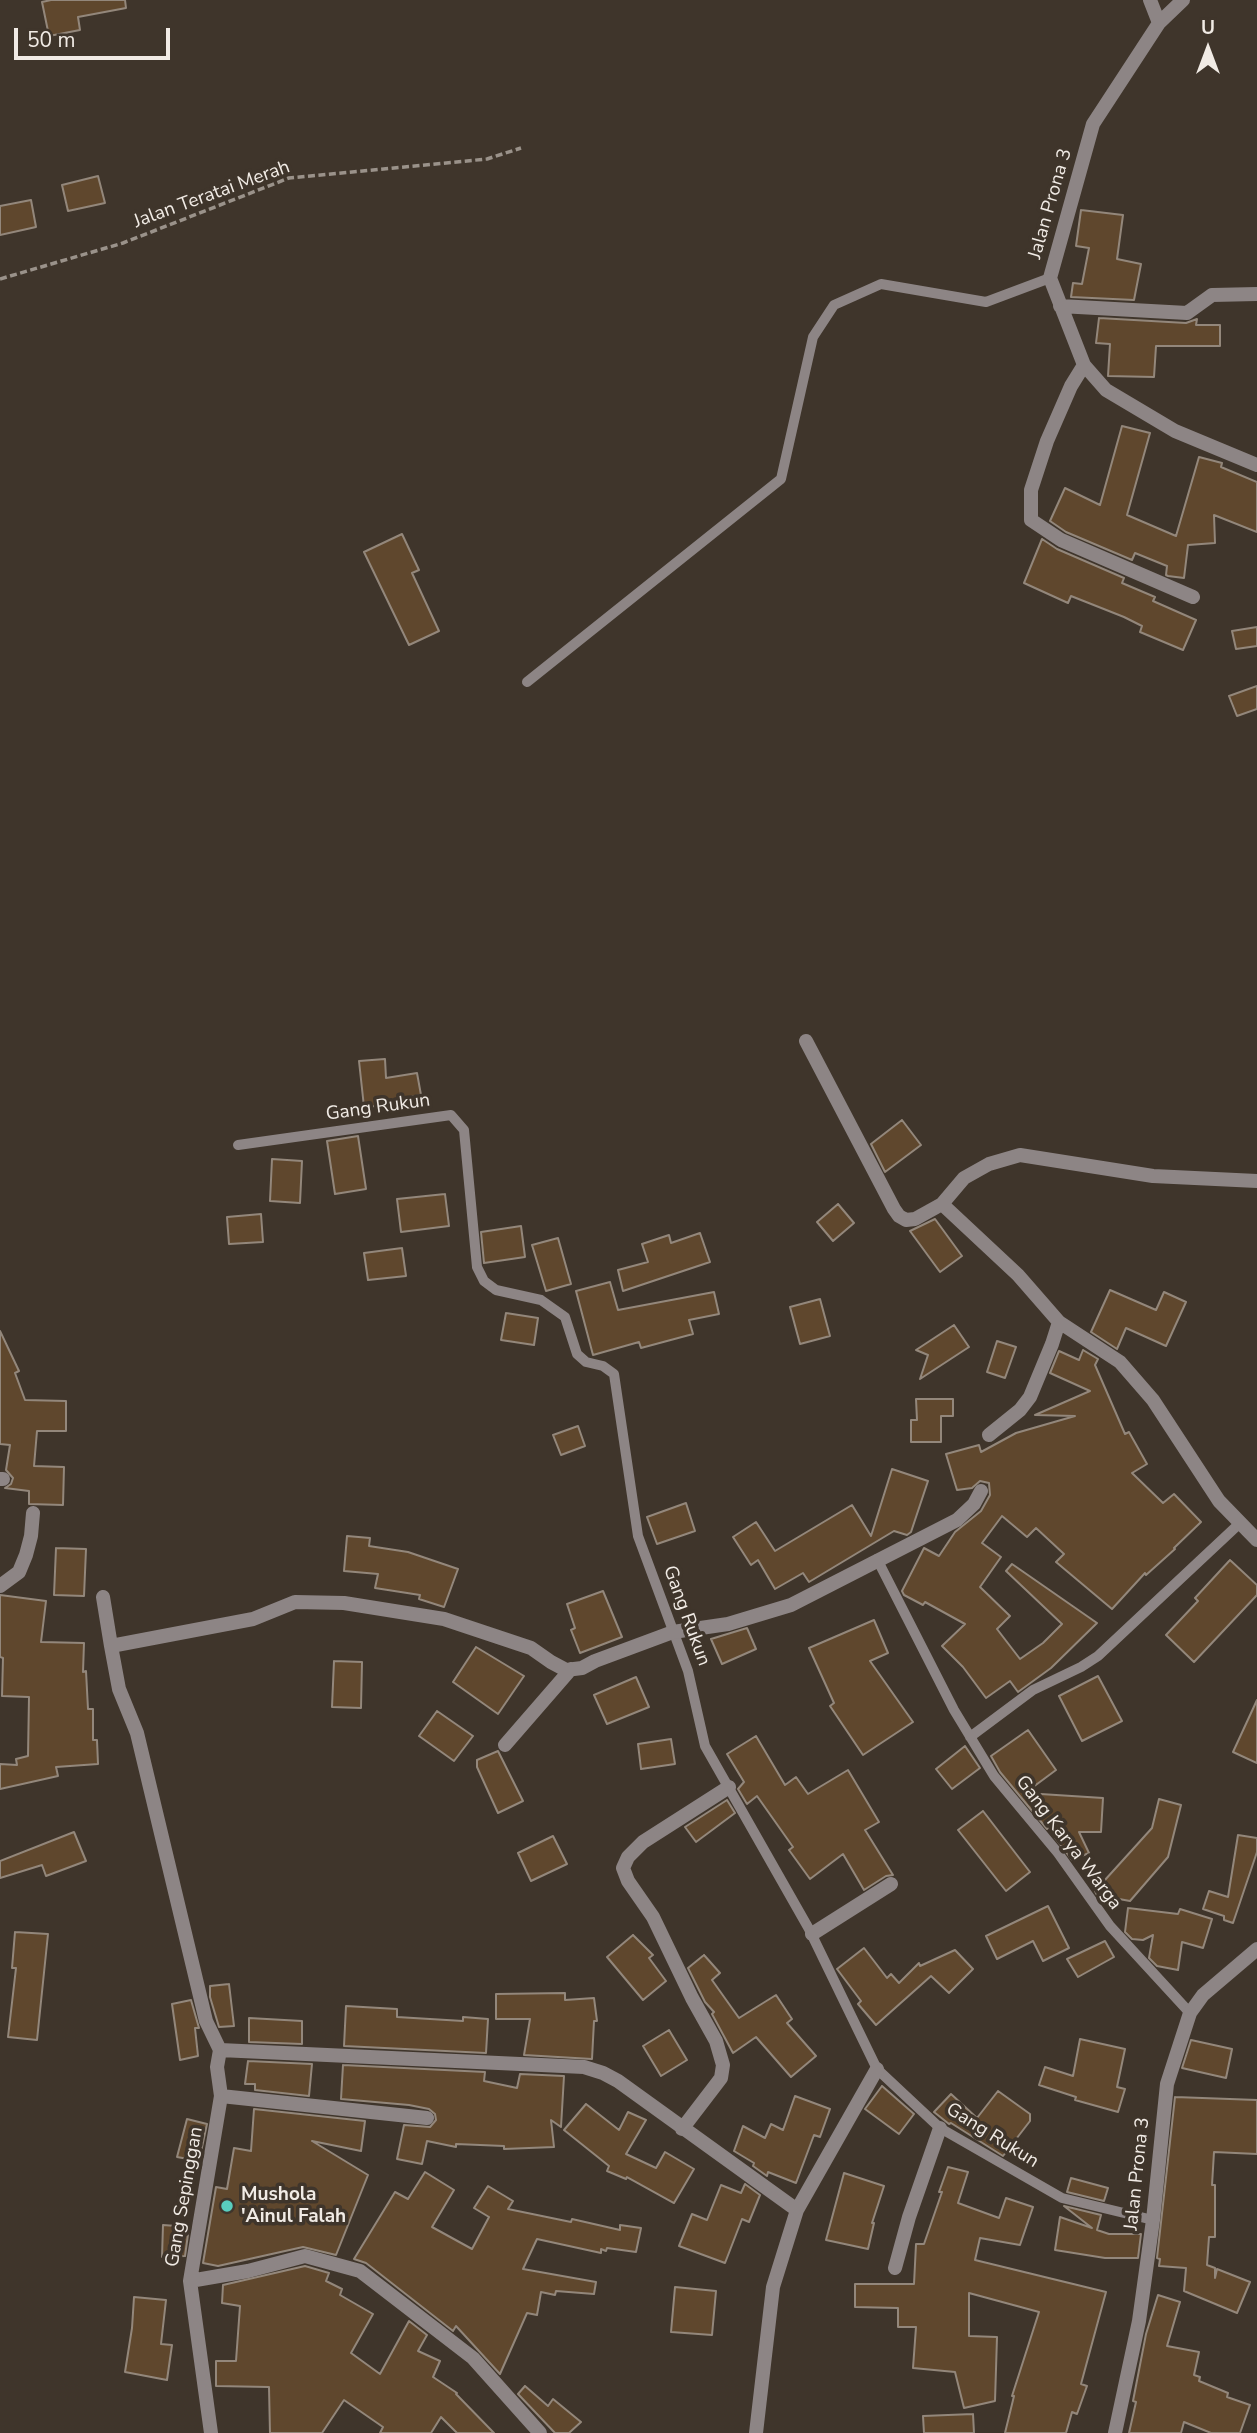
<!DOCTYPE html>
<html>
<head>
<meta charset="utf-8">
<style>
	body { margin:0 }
	#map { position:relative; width:1257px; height:2433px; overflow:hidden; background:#3f352b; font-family:"Nunito Sans",sans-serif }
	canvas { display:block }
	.north { position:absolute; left:1173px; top:14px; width:70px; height:70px; -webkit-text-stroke:5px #3f352b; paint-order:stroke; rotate:0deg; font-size:19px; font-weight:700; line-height:28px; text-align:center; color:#f1ebe5 }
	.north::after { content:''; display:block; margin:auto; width:24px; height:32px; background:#f1ebe5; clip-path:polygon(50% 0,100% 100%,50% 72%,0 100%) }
	.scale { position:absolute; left:14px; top:28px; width:156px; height:32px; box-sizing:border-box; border:4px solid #f1ebe5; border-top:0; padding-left:9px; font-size:21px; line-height:24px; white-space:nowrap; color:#f1ebe5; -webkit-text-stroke:5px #3f352b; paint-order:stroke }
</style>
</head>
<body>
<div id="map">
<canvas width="1257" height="2433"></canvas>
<div class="north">U</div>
<div class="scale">50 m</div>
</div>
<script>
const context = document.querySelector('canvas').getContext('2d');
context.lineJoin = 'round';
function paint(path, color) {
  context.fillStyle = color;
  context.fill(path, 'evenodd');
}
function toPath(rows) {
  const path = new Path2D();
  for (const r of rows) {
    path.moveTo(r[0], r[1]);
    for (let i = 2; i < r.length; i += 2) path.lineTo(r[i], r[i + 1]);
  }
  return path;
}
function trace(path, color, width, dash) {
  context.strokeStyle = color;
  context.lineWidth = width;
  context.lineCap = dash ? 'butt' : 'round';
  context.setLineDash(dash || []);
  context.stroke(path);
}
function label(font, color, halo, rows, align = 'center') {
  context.font = font + ' "Nunito Sans",sans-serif';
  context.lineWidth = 7;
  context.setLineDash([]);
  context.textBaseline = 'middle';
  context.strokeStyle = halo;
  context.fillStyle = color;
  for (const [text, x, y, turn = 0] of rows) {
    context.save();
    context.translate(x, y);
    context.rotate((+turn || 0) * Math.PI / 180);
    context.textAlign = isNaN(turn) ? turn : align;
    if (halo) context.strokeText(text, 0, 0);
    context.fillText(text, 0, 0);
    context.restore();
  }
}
const building = toPath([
	[51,0,125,0,126,8,78,17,80,30,49,36,42,2,51,0],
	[98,176,105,203,68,211,62,185,98,176],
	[31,200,36,227,0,235,0,206,31,200],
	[1081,210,1123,215,1117,259,1141,264,1134,300,1071,297,1073,283,1082,284,1089,248,1076,246,1081,210],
	[1099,318,1186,323,1197,319,1196,325,1220,325,1220,346,1156,346,1154,377,1108,376,1110,344,1096,343,1099,318],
	[1122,426,1150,433,1127,515,1176,536,1199,457,1222,463,1221,467,1257,482,1257,532,1214,515,1215,543,1188,545,1184,578,1168,576,1166,575,1167,566,1135,553,1132,560,1066,532,1050,521,1065,488,1100,505,1122,426],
	[402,534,419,570,412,573,439,631,409,645,364,552,402,534],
	[1042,539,1057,549,1124,578,1122,583,1155,597,1153,601,1196,620,1183,650,1140,632,1142,626,1124,617,1071,596,1068,603,1024,583,1042,539],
	[1257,627,1257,646,1236,649,1232,631,1257,627],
	[1257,686,1257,709,1237,716,1229,696,1257,686],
	[385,1059,386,1078,417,1073,421,1095,389,1101,389,1105,364,1107,359,1061,385,1059],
	[902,1120,921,1145,885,1172,871,1144,902,1120],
	[358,1136,366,1189,335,1194,327,1141,358,1136],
	[272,1159,302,1161,300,1203,270,1201,272,1159],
	[445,1194,449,1226,401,1232,397,1199,445,1194],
	[838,1204,854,1223,833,1241,817,1222,838,1204],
	[261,1214,263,1242,229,1244,227,1217,261,1214],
	[935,1219,962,1256,940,1272,910,1231,935,1219],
	[521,1226,525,1257,484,1263,481,1232,521,1226],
	[700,1233,710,1262,623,1291,618,1270,648,1262,642,1244,669,1235,671,1243,700,1233],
	[558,1238,571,1284,546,1291,532,1245,558,1238],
	[402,1248,406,1276,368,1280,364,1253,402,1248],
	[610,1282,618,1310,714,1292,719,1314,689,1320,693,1334,641,1348,639,1342,593,1355,576,1291,610,1282],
	[1110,1290,1156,1310,1164,1292,1186,1302,1166,1346,1126,1328,1117,1349,1091,1332,1110,1290],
	[820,1299,830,1336,800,1344,790,1307,820,1299],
	[506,1313,538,1318,534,1345,501,1340,506,1313],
	[954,1325,969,1347,920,1379,928,1355,916,1350,954,1325],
	[0,1331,19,1371,15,1373,25,1400,66,1401,66,1431,37,1431,34,1466,64,1467,63,1505,29,1504,29,1491,5,1488,11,1484,13,1478,6,1470,10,1445,0,1444,0,1331],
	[997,1341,1016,1347,1005,1378,987,1372,997,1341],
	[1083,1350,1098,1359,1095,1365,1125,1434,1129,1432,1147,1464,1132,1473,1163,1503,1174,1494,1201,1522,1174,1548,1175,1549,1146,1575,1145,1573,1112,1609,1056,1562,1064,1554,1036,1528,1027,1537,1002,1516,982,1543,1001,1557,980,1587,1010,1616,997,1629,1020,1659,1043,1643,1062,1624,1006,1571,1012,1564,1097,1623,1051,1668,1018,1692,1010,1681,986,1698,963,1667,942,1646,965,1624,925,1602,923,1605,904,1595,902,1591,924,1548,939,1556,955,1532,981,1511,990,1495,989,1483,980,1481,972,1488,957,1490,946,1454,979,1445,981,1452,1016,1433,1075,1416,1035,1415,1090,1391,1050,1373,1059,1351,1079,1360,1083,1350],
	[916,1399,953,1399,953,1416,941,1416,941,1442,911,1442,911,1420,917,1420,916,1399],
	[578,1426,585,1446,561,1455,553,1435,578,1426],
	[892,1469,928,1481,911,1532,907,1535,894,1531,809,1582,803,1573,775,1589,758,1560,751,1565,733,1537,756,1522,775,1551,852,1505,871,1536,892,1469],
	[686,1503,695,1531,657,1544,647,1517,686,1503],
	[347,1536,370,1538,369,1546,408,1552,458,1569,444,1607,419,1599,420,1595,375,1588,378,1574,344,1571,347,1536],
	[56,1548,86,1549,84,1596,54,1595,56,1548],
	[1230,1560,1257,1585,1257,1595,1194,1662,1166,1635,1198,1601,1195,1598,1230,1560],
	[603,1591,622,1637,580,1653,571,1630,575,1628,567,1604,603,1591],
	[0,1595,46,1601,41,1642,84,1643,83,1672,86,1671,88,1709,93,1709,93,1740,97,1740,98,1764,56,1767,58,1776,0,1789,0,1764,17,1765,16,1759,28,1756,29,1697,2,1696,3,1658,0,1657,0,1595],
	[874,1620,888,1653,870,1661,913,1722,863,1755,830,1706,834,1703,809,1648,874,1620],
	[747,1628,756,1649,722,1664,711,1639,747,1628],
	[476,1647,524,1676,498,1714,453,1682,476,1647],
	[334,1661,362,1662,361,1708,332,1707,334,1661],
	[1098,1676,1122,1721,1082,1741,1059,1696,1098,1676],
	[636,1677,649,1707,607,1724,594,1695,636,1677],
	[1257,1700,1257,1763,1233,1752,1257,1700],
	[437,1711,473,1736,454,1761,419,1736,437,1711],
	[1028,1730,1056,1770,1025,1793,1103,1798,1101,1832,1079,1832,1089,1853,1072,1860,1056,1839,1050,1826,1047,1829,1000,1772,991,1756,1028,1730],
	[756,1736,785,1785,796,1777,808,1794,848,1770,879,1822,865,1830,893,1875,886,1876,864,1890,843,1854,810,1879,789,1850,793,1847,757,1796,747,1804,738,1789,744,1782,727,1754,756,1736],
	[671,1739,675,1764,641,1769,638,1744,671,1739],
	[965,1746,980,1768,952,1789,936,1769,965,1746],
	[498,1751,523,1801,498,1813,477,1767,477,1760,498,1751],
	[1159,1799,1181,1805,1168,1857,1130,1901,1097,1895,1095,1891,1152,1828,1159,1799],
	[727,1800,735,1813,696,1842,685,1827,727,1800],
	[983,1811,1030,1872,1006,1891,958,1830,983,1811],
	[74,1832,86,1861,46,1876,42,1865,0,1878,0,1861,74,1832],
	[1238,1835,1257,1838,1257,1852,1233,1923,1224,1920,1224,1916,1203,1909,1209,1891,1228,1897,1238,1835],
	[553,1836,567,1864,531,1881,518,1853,553,1836],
	[1048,1906,1069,1948,1043,1961,1033,1941,997,1959,986,1936,1048,1906],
	[1128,1908,1178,1914,1180,1909,1212,1919,1203,1948,1182,1942,1178,1970,1157,1966,1149,1958,1153,1935,1143,1940,1132,1939,1125,1932,1128,1908],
	[15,1932,48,1934,37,2040,8,2037,16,1968,12,1968,15,1932],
	[633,1935,653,1955,649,1958,666,1981,643,2000,607,1957,633,1935],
	[1105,1941,1114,1957,1078,1977,1067,1959,1105,1941],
	[864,1948,887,1978,891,1974,899,1983,919,1963,920,1966,955,1950,973,1969,949,1993,931,1976,876,2025,858,2004,861,2001,837,1969,864,1948],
	[704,1955,720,1973,712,1980,739,2018,776,1995,792,2019,787,2023,816,2056,791,2077,756,2037,733,2053,712,2014,714,2012,705,2002,688,1968,704,1955],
	[229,1984,234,2026,219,2027,210,1997,210,1986,229,1984],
	[565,1993,565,2000,594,1998,597,2021,594,2021,592,2059,524,2055,530,2019,496,2019,496,1994,565,1993],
	[191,2000,199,2028,195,2028,198,2056,180,2060,172,2004,191,2000],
	[346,2006,397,2009,397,2017,463,2021,463,2017,488,2019,486,2053,344,2046,346,2006],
	[249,2018,302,2021,302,2044,249,2042,249,2018],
	[669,2030,687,2060,661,2076,643,2046,669,2030],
	[1080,2039,1125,2049,1117,2087,1125,2089,1118,2112,1075,2100,1076,2097,1039,2085,1045,2067,1073,2076,1080,2039],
	[1191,2040,1232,2049,1226,2078,1182,2068,1191,2040],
	[248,2061,312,2064,309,2096,255,2090,255,2084,245,2084,248,2061],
	[343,2065,485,2072,484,2081,517,2088,520,2074,564,2076,561,2127,551,2120,554,2147,504,2149,504,2146,456,2144,456,2147,427,2141,422,2164,397,2159,404,2125,430,2127,436,2120,435,2114,429,2109,409,2105,341,2099,343,2065],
	[882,2086,914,2114,899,2134,865,2109,882,2086],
	[998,2091,1030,2114,1030,2121,1003,2156,951,2123,949,2124,934,2112,951,2094,977,2118,998,2091],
	[795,2096,830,2109,820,2137,814,2135,796,2183,768,2172,767,2176,753,2166,754,2163,734,2151,743,2126,765,2138,771,2124,783,2130,795,2096],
	[1175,2097,1257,2100,1257,2154,1214,2152,1212,2185,1215,2185,1215,2237,1209,2237,1207,2265,1215,2268,1215,2278,1217,2269,1250,2282,1237,2313,1184,2291,1186,2268,1159,2266,1160,2259,1157,2258,1175,2097],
	[586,2104,619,2130,628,2112,646,2120,626,2154,656,2168,665,2152,694,2169,674,2203,627,2177,626,2179,607,2171,609,2166,564,2130,586,2104],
	[254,2109,365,2121,361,2151,312,2141,368,2175,336,2255,303,2247,218,2266,203,2263,216,2187,227,2189,234,2148,251,2151,254,2109],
	[187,2119,207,2124,199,2161,177,2157,187,2119],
	[948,2167,968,2172,958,2203,999,2218,1006,2198,1033,2207,1020,2245,980,2238,975,2260,1106,2292,1081,2384,1087,2386,1077,2414,1072,2412,1066,2433,1005,2433,1014,2396,1012,2396,1039,2312,969,2293,969,2336,997,2337,995,2401,964,2408,955,2372,913,2368,916,2327,898,2327,898,2308,855,2307,855,2284,914,2284,916,2244,924,2244,942,2192,939,2192,948,2167],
	[425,2172,454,2190,432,2227,472,2249,489,2217,474,2208,488,2186,513,2201,508,2209,571,2222,572,2219,620,2230,620,2225,641,2228,636,2252,607,2248,606,2251,601,2249,601,2253,537,2239,523,2269,596,2282,594,2294,556,2291,555,2295,541,2292,537,2315,527,2313,500,2374,456,2326,453,2331,366,2263,354,2259,395,2192,408,2199,425,2172],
	[844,2173,884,2186,872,2223,874,2223,868,2249,826,2240,844,2173],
	[1071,2178,1108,2188,1104,2201,1067,2192,1071,2178],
	[745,2184,760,2195,749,2222,742,2219,725,2263,679,2246,692,2214,707,2220,721,2185,741,2193,745,2184],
	[1064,2206,1101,2215,1097,2230,1109,2234,1141,2234,1138,2258,1105,2258,1055,2250,1060,2217,1092,2228,1064,2206],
	[163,2225,189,2227,185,2256,162,2257,163,2225],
	[305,2266,329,2273,326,2281,342,2289,340,2295,373,2314,351,2353,380,2374,409,2321,427,2335,418,2351,440,2361,433,2377,457,2393,456,2394,494,2433,457,2433,441,2417,431,2433,380,2433,383,2427,344,2400,322,2433,270,2433,269,2387,216,2386,216,2361,236,2361,240,2306,222,2303,223,2285,305,2266],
	[675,2287,716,2291,712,2335,671,2332,675,2287],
	[1158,2295,1180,2302,1167,2346,1199,2352,1194,2375,1200,2377,1199,2381,1228,2393,1227,2397,1250,2405,1240,2433,1211,2433,1184,2422,1181,2433,1129,2433,1136,2402,1133,2401,1146,2334,1158,2295],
	[134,2297,166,2300,161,2344,172,2345,167,2380,125,2372,132,2328,134,2297],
	[525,2386,548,2406,553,2399,581,2422,569,2433,555,2433,518,2394,525,2386],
	[973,2414,974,2433,924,2433,923,2416,973,2414]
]);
paint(building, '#5f472d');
trace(building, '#93877b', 2);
trace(toPath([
	[0,279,123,243,289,178,487,159,521,148]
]), '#9a928a', 3.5, [7, 3.5]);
trace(toPath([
	[527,682,781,479,813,337,834,305,881,284,986,302,1050,278],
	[238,1145,451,1115,464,1130,477,1267,484,1281,496,1290,541,1300,565,1317,577,1354,586,1362,603,1366,614,1374,638,1536,688,1671,705,1746,809,1929,877,2069,940,2128,1062,2198,1153,2220],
	[877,1559,954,1710,994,1776,1058,1853,1110,1926,1190,2013],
	[970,1737,1033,1690,1081,1667,1098,1656,1240,1523]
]), '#8d8585', 10);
trace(toPath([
	[1150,0,1159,23],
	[1183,0,1159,23,1093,124,1050,278,1084,365,1106,390,1175,431,1257,465],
	[1060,306,1187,313,1212,295,1257,294],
	[1084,365,1071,386,1047,441,1031,490,1031,520,1061,540,1193,597],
	[806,1041,894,1209,899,1216,906,1220,915,1219,942,1204,964,1178,989,1164,1020,1155,1153,1176,1257,1181],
	[942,1204,1018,1275,1059,1322,1120,1362,1153,1400,1219,1501,1257,1540],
	[989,1435,1020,1410,1030,1397,1052,1344,1059,1322],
	[0,1479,3,1479],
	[0,1586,19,1572,26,1555,31,1536,33,1513],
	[103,1597,111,1646],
	[505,1745,571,1669],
	[812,1934,891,1884],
	[220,2050,206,2021,137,1733,119,1689,111,1646,253,1619,295,1602,344,1603,444,1619,531,1648,551,1662,566,1670,582,1668,595,1661,673,1632,728,1624,791,1605,957,1520,974,1504,981,1491],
	[220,2050,584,2067,603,2073,618,2081,797,2210],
	[221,2096,427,2118],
	[682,2129,721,2078,723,2065,716,2041,692,1998,653,1917,628,1881,623,1868,628,1857,643,1842,729,1787],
	[895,2268,909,2217,940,2128],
	[190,2281,248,2271,305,2256,360,2271,473,2358,540,2433],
	[211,2433,190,2281,221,2096,217,2067,220,2050],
	[756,2433,773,2287,797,2210,877,2069],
	[1115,2433,1139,2321,1153,2220,1167,2084,1190,2013,1203,1995,1257,1949]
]), '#8d8585', 14);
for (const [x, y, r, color] of [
	[227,2206,7,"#59cebe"]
]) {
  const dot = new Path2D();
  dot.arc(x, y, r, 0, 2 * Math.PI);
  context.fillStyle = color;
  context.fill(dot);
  trace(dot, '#3f352b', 2.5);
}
label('19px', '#f1ebe5', '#3f352b', [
	["Jalan Teratai Merah",212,195,-20],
	["Jalan Prona 3",1051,204,-74],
	["Gang Rukun",378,1108,-8],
	["Gang Rukun",686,1616,70],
	["Gang Karya Warga",1068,1843,53],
	["Gang Rukun",992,2136,32],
	["Jalan Prona 3",1138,2174,-84],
	["Gang Sepinggan",185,2197,-80]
]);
label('bold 19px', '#f1ebe5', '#3f352b', [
	["Mushola",241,2195],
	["'Ainul Falah",241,2217]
], 'left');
</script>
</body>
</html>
